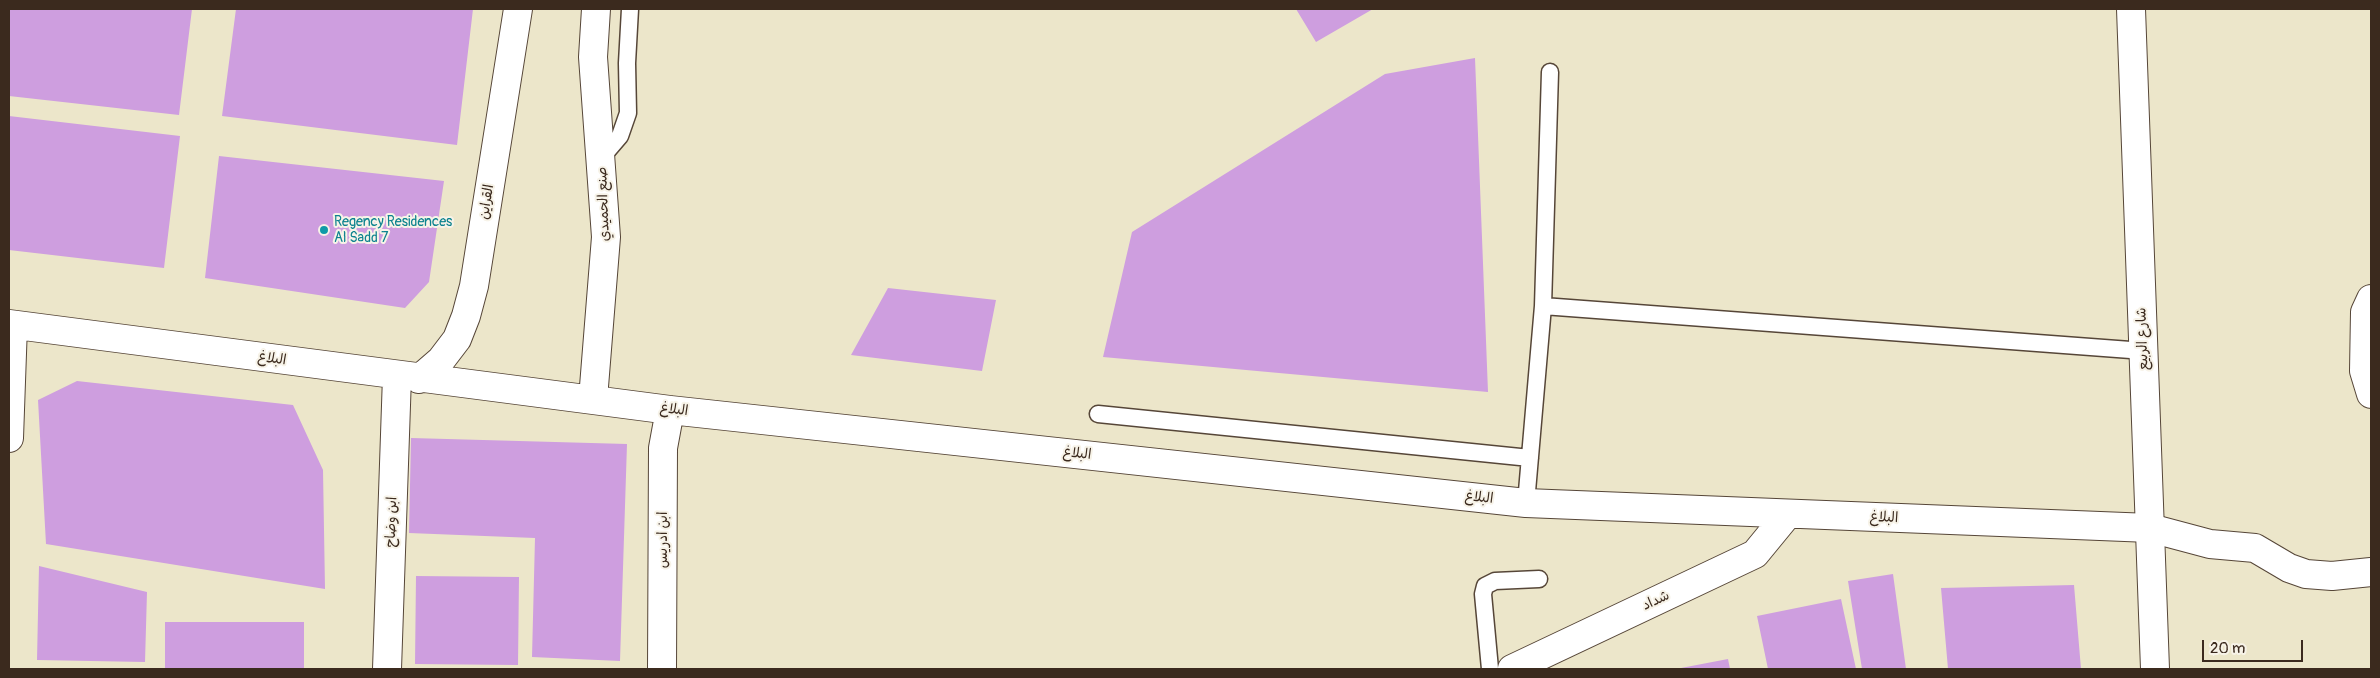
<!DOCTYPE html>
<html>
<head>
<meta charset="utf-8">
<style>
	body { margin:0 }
	#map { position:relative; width:2380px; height:678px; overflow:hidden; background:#ece6ca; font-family:Pangolin,sans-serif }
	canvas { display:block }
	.frame { position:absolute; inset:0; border:10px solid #3b2a1e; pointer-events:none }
	.scale { position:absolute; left:2202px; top:640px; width:101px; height:22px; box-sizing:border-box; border:2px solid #3b2a1e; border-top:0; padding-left:6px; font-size:15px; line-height:18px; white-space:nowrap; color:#3b2a1e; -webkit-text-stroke:4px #f7f3e8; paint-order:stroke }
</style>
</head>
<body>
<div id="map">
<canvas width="2380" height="678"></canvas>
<div class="frame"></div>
<div class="scale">20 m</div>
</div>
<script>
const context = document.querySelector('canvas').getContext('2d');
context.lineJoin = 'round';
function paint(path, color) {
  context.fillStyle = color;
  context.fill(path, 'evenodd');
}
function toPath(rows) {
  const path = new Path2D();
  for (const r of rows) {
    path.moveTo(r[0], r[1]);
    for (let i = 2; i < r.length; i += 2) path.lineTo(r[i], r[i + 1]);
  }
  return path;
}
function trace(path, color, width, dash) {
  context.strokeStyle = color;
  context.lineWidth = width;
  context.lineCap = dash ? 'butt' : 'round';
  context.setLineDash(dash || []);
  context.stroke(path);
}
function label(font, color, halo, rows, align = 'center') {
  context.font = font + ' Pangolin,"Playpen Sans Arabic",sans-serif';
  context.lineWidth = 4;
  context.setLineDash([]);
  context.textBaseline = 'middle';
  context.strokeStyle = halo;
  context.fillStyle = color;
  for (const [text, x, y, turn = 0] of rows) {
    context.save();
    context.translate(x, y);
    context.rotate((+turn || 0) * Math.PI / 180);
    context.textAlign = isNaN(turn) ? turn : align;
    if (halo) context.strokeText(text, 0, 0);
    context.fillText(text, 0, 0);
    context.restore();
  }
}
paint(toPath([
	[9,9,192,9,179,115,9,96],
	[236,9,473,9,457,145,222,116],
	[1296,9,1373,9,1316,42],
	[1475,58,1488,392,1103,357,1132,232,1385,74],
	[9,116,180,136,164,268,9,250],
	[219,156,444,181,429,282,405,308,205,278],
	[888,288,996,300,982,371,851,355],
	[77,381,293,405,323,470,325,589,46,544,38,400],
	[411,438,627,444,620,661,532,657,535,538,409,533],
	[39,566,147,592,145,662,37,660],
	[1893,574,1906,669,1862,669,1848,581],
	[416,576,519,577,518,665,415,664],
	[2074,585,2081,669,1948,669,1941,588],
	[1841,599,1856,669,1768,669,1757,616],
	[165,622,304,622,304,669,165,669],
	[1728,659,1730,669,1681,669,1681,668]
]), '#ce9edf');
const lane = toPath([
	[1550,72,1543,306,2144,351],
	[602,157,620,136,628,113,627,63,630,9],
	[1098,414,1530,458],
	[1526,503,1543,306],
	[1490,669,1483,594,1485,586,1495,581,1539,579]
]);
const street = toPath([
	[2371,299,2365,312,2364,371,2371,394],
	[9,324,670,410,1526,503,2150,528,2210,544,2255,548,2289,568,2306,574,2332,576,2371,572],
	[419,379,441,360,457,339,466,316,474,286,518,9],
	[593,399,606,237,593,57,596,9],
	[9,438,13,325],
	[387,669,397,376],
	[662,669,663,448,670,410],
	[1512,669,1755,554,1787,515]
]);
const secondary = toPath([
	[2131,9,2155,669]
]);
trace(lane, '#564638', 19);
trace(street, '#564638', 30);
trace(secondary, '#564638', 30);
trace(lane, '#fff', 16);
trace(street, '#fff', 28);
trace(secondary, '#fff', 28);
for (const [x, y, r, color] of [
	[324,230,5,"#0f9aa8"]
]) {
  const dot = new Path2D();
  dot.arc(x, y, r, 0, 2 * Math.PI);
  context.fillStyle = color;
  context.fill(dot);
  trace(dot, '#f7f3e8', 2);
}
label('14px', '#3b2a1e', '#f7f3e8', [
	["القراين",487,202,-81],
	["صنع الحميدي",604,204,-92],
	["شارع الربيع",2143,339,-92],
	["البلاغ",272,359,8],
	["البلاغ",674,410,7],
	["البلاغ",1077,454,6],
	["البلاغ",1479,498,6],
	["البلاغ",1884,518,2],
	["ابن وضاح",392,522,-88],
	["ابن ادريس",663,540,-90],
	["شداد",1656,601,-25]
]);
label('14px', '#0d838f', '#f7f3e8', [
	["Regency Residences",334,222],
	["Al Sadd 7",334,238]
], 'left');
</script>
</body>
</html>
